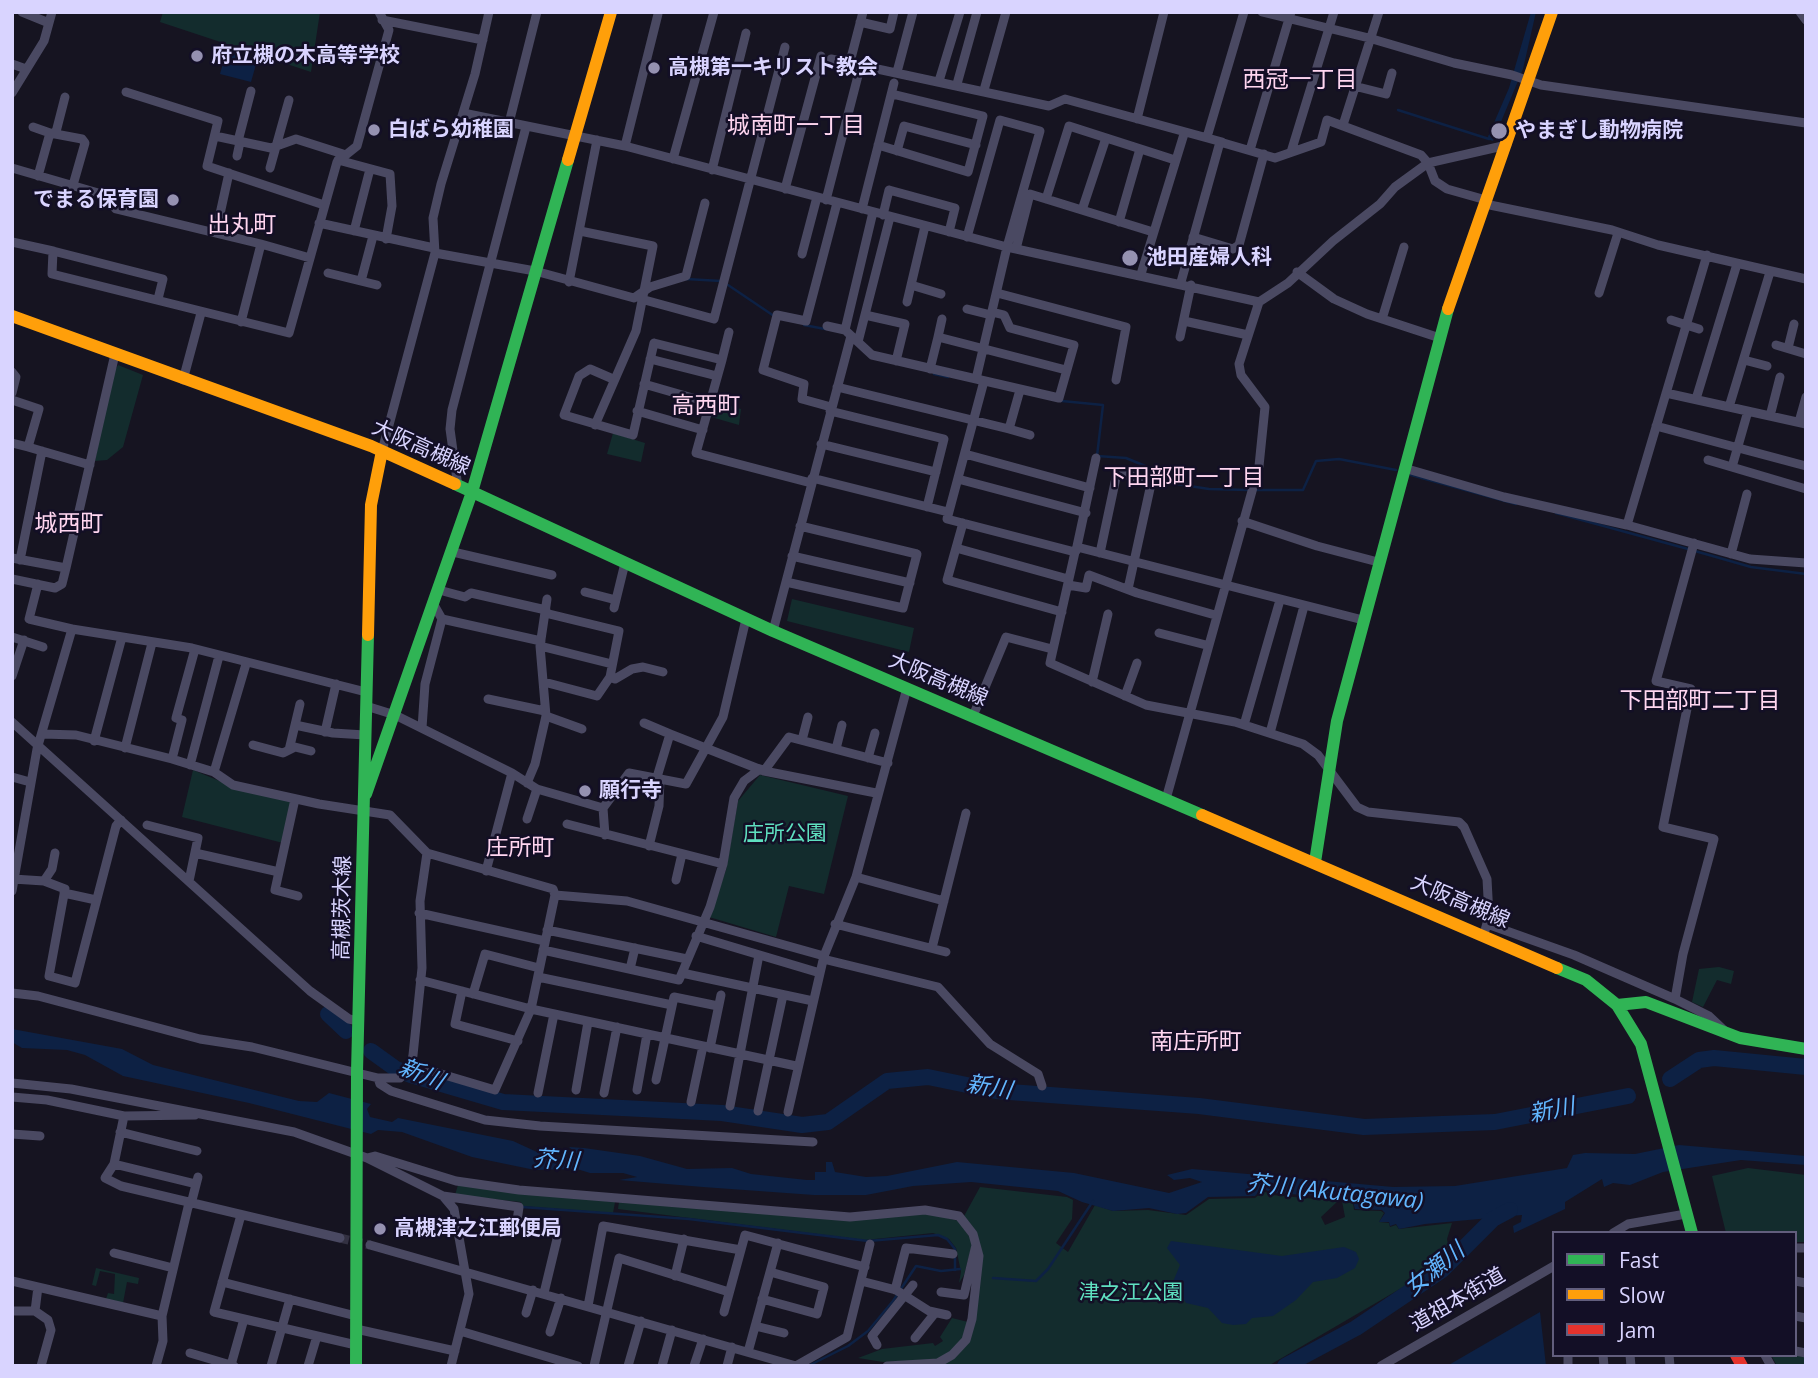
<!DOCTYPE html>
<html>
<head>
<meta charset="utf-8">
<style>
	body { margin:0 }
	#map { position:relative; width:1818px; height:1378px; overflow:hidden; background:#161421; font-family:"Open Sans",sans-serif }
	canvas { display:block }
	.frame { position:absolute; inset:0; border:14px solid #d9d4ff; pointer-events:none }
	.legend { position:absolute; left:1552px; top:1231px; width:245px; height:126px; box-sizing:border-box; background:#130f26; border:2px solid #625e7d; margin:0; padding:9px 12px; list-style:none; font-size:21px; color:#d9d4ff }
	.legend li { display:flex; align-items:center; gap:14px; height:35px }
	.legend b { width:35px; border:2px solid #625e7d }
</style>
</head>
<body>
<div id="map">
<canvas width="1818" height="1378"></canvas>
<div class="frame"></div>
<ul class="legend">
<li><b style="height:9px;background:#30b455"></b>Fast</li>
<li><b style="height:9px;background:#ff9f0a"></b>Slow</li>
<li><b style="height:9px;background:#e5322d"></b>Jam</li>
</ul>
</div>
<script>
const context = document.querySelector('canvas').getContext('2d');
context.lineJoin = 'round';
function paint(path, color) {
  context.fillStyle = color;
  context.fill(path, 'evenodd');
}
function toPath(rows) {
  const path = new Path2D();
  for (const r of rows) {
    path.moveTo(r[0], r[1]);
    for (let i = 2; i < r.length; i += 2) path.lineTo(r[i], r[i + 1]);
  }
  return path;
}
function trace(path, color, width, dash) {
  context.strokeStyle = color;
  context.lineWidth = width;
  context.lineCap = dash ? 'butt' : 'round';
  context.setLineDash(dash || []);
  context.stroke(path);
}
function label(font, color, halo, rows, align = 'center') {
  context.font = font + ' "Open Sans","Noto Sans JP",sans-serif';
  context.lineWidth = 5;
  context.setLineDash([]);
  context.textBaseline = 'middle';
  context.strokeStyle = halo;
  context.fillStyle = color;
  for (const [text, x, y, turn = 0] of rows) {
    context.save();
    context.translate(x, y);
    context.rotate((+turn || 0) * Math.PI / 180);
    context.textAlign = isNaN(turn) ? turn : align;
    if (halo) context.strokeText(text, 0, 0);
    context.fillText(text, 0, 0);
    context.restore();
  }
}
paint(toPath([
	[163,12,320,12,311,72,160,22],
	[118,365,143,375,123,447,107,460,95,461,111,377],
	[715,402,741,409,739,425,711,417],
	[613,433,645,443,641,462,607,454],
	[792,599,914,628,909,652,787,621],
	[193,770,234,787,289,799,291,804,283,843,182,817],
	[760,775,848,796,824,894,789,886,776,937,709,917,726,870,738,801],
	[1719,967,1734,971,1731,984,1717,980,1703,1007,1692,1002,1699,969],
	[1748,1168,1806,1175,1806,1242,1795,1242,1795,1233,1726,1233,1712,1176],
	[458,1185,615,1202,613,1213,522,1206,521,1202,464,1196,455,1195],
	[980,1187,1067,1197,1073,1200,1072,1219,1056,1243,1068,1252,1095,1205,1113,1211,1148,1210,1186,1215,1209,1199,1255,1198,1263,1191,1272,1195,1338,1201,1321,1217,1325,1225,1345,1217,1342,1201,1353,1203,1354,1210,1381,1211,1384,1213,1379,1222,1389,1223,1390,1227,1396,1225,1399,1229,1452,1223,1447,1239,1449,1251,1436,1253,1429,1270,1422,1276,1268,1366,938,1366,961,1351,982,1260,963,1218],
	[619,1202,793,1214,931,1214,959,1221,973,1242,964,1275,959,1283,961,1272,956,1248,949,1239,933,1233,865,1240,618,1209],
	[96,1268,139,1278,138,1284,127,1282,123,1303,106,1299,108,1293,114,1294,115,1274,100,1271,96,1286,92,1285],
	[952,1318,968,1322,965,1335,953,1350,936,1360,883,1362,858,1358,882,1349,933,1343,935,1346,943,1341,940,1337],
	[1771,1355,1806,1355,1806,1366,1777,1366]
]), '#132c2d');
paint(toPath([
	[1531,12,1536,12,1523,69,1493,141,1487,139,1509,88],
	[226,52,257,61,251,82,220,74],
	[12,1029,122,1049,153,1065,299,1101,317,1102,329,1093,371,1104,367,1109,370,1117,392,1122,398,1118,513,1141,550,1158,574,1157,577,1154,569,1147,584,1148,640,1156,687,1169,732,1168,751,1174,807,1180,815,1180,815,1172,826,1172,826,1162,832,1162,835,1172,866,1177,887,1176,957,1162,1074,1173,1169,1193,1202,1182,1190,1178,1174,1180,1167,1175,1192,1169,1393,1187,1455,1186,1567,1168,1573,1155,1585,1153,1635,1154,1679,1145,1806,1156,1806,1165,1741,1160,1663,1172,1630,1185,1613,1183,1604,1187,1602,1179,1565,1202,1565,1209,1514,1233,1513,1226,1521,1222,1522,1215,1425,1224,1399,1229,1396,1224,1390,1226,1389,1222,1379,1222,1385,1213,1382,1210,1355,1209,1353,1202,1322,1196,1272,1193,1262,1188,1255,1196,1208,1197,1186,1213,1177,1214,1149,1208,1113,1211,1082,1202,1058,1191,971,1182,913,1186,866,1195,814,1195,703,1187,619,1180,637,1177,623,1173,590,1173,577,1169,535,1170,472,1157,402,1132,378,1130,371,1134,249,1103,123,1076,85,1055,67,1050,22,1048,12,1042],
	[1171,1241,1282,1256,1344,1247,1356,1252,1359,1259,1355,1268,1337,1278,1313,1282,1296,1300,1273,1316,1252,1318,1246,1324,1233,1325,1222,1323,1208,1308,1186,1303,1182,1297,1171,1294,1170,1289,1180,1265,1167,1248],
	[1540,1312,1546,1366,1447,1366]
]), '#0d2144');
trace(toPath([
	[1398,110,1489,139],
	[686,279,721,281],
	[728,285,774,316],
	[804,325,825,329],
	[934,374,948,377],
	[1062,401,1103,405,1097,456,1126,458,1167,475,1164,482,1209,489,1248,490],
	[1411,475,1516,504],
	[1255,490,1303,490,1316,461,1339,459,1396,470],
	[1556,513,1688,549],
	[1695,551,1751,567,1806,574],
	[522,1207,689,1219,868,1241,938,1235,947,1239,955,1249,955,1270],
	[993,1278,1036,1281,1048,1269,1093,1201],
	[808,1366,848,1346,868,1331,893,1301,916,1266,941,1271,960,1269]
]), '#0d2144', 2.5);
trace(toPath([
	[328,1014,346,1031],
	[371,1051,396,1069,411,1075,503,1102,722,1113,802,1125,828,1122,887,1081,928,1077,996,1091,1199,1106,1364,1127,1495,1122,1628,1096],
	[1670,1079,1699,1060,1714,1058,1806,1067],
	[1285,1366,1356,1328,1442,1270,1493,1219,1510,1210]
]), '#0d2144', 16);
trace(toPath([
	[340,1238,370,1245]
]), '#333142', 9, [9, 4.5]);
trace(toPath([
	[22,12,49,23],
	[1262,12,1369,38,1454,63,1512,75,1541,85,1806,123],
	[1800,12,1806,20],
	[382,20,483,40],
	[860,22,890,29,894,12],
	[831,59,1049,106,1065,99,1222,142],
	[850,62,863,12],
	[12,64,26,69],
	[897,72,913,12],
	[939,81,960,12],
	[957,84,977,12],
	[1354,86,1386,94,1392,73],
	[984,90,1006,12],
	[126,92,218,121,207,166,324,205],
	[12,93,44,41,52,12],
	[463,113,625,146,1007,247,1259,302],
	[1137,119,1164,12],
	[509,123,537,12],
	[1343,125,1379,12],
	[33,127,50,133],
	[56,132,65,97],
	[215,136,271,148,296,139,343,154],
	[1207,137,1244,12],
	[238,141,251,91],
	[878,145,968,172,983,116,892,94],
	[625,146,658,14],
	[1250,150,1291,12],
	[897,151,904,126,976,145],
	[1291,152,1334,12],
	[237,156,240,142],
	[673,159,714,12],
	[338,160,390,174,392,206,386,239],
	[12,168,112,197,113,206,116,209,261,244],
	[270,168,289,100],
	[712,170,746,33],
	[38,176,50,133,82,139,85,143,73,185],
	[785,189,821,56],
	[1046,199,1069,126,1175,160],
	[826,200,861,64],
	[1485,204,1612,230,1658,245,1806,279],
	[862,209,894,83],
	[1082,210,1106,138],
	[883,215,889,190,955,208,949,232],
	[1119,222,1140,149],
	[319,223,434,248],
	[354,231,370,169],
	[580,231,653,246,636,331,595,425],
	[216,232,229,173],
	[967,237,1000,120,1040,131,1007,247,976,379],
	[1193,237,1233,249,1239,245,1264,154],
	[12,242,53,251,52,274,289,333,337,162,357,146,389,30,379,12],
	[1016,249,1030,194,1153,232],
	[53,251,163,279,158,299],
	[435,253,535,271,634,298,650,287,686,276,705,203],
	[802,254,817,197],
	[1297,272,1334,299,1367,314,1440,338],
	[328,273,377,285],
	[1141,274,1184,134],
	[361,281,373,236],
	[569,282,597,140],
	[1181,282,1220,142,1275,158,1321,142,1327,120,1421,155,1428,163,1435,181,1447,189,1486,200],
	[911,285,941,294],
	[997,293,1126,327,1116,380],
	[1599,293,1618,233],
	[641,299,714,319,785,47],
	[907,302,925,226],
	[967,309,991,315],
	[865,315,905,324,896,361],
	[1382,319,1404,247],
	[1671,320,1699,329],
	[1184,321,1248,335],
	[241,322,261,244,310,258],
	[827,326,845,330,872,355,1059,398,1074,345,1010,328,1004,315,992,312],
	[845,330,873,212],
	[938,337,942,319],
	[1180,337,1191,285],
	[858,342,890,217],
	[1776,345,1806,354],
	[1788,348,1794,324],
	[650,359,717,376],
	[722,360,696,453,811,483],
	[1744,360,1767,366],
	[930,369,938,337,1066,370],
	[12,372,16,377,12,393],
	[613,379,590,369,579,376,564,415,633,435,654,343,722,360,729,332],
	[183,380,201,313],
	[984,381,947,519,1075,552,1050,663,1146,705,1235,722,1303,744,1318,755,1357,807,1368,812,1459,822,1464,827,1487,879,1489,916,1484,934],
	[644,384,710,403],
	[837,387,1009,429,1020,390],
	[1666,393,1806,424],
	[1696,399,1737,264],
	[12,400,39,409,28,447,90,465],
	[831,407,802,399,804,384,763,370,777,315,806,321,837,203],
	[1729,407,1770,272],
	[637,411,703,430],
	[830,411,944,439,927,507],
	[1770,416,1780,377],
	[1799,422,1806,397],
	[1656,426,1806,466],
	[1009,429,1030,435],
	[12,443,28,447],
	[821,444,936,472],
	[382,451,435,253,433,218,441,184,475,74,489,12],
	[965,454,1090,488],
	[1708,460,1806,489],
	[1732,467,1748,411],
	[1404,468,1504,497,1627,525,1750,559,1806,563],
	[812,478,948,512],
	[958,479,1086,513],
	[458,487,450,429,452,410,526,127],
	[1242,521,1317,546,1378,562],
	[963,523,947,580,1062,612],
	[1627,525,1707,255],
	[1077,547,1363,620],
	[956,548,1068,579],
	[1076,551,1096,458],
	[453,552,552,575],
	[1100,553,1117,473,1137,477,1151,484,1128,589],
	[1731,554,1747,494],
	[792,556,910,583],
	[12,558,66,568,115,354],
	[20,560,42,451],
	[12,579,55,588,62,584,66,568],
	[786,582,903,608,917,554,800,526],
	[38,584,29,619,72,629],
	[1068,585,1086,588,1089,575,1137,593,1215,615],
	[439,590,465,597,471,593,546,610],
	[585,592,616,600],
	[614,608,625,563],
	[545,613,619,631,610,677],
	[442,619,541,641],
	[773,631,851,336],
	[1159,633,1206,645],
	[12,637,43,647],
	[540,646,612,664],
	[12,676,24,640],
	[544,682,597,696,610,677,615,679,632,669,643,667,663,672],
	[1092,682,1108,614],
	[1125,696,1137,663],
	[488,699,545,711],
	[366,706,395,715,512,773,537,789,603,808,629,773,686,784,723,717,746,619],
	[546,716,582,729],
	[973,716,1006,637,1052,649],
	[12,722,310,991,349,1019,358,1021],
	[644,723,670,734],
	[295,725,333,733,365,735],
	[1244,725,1280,600],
	[422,728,425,684,442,619,434,605],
	[325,732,336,684],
	[1270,733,1304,606],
	[43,734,76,735,172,759,214,772,233,785,319,804,390,815,427,853,553,889,555,895,627,901,824,956],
	[802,740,808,717],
	[94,741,122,637],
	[253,745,283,753,295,747,311,751],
	[125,748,152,643],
	[836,749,842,725],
	[289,750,300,704],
	[868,758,875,733],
	[172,759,182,720,176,718,195,649],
	[190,765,219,656],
	[764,771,789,737,888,763],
	[214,772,246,664],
	[12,777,30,782],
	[657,777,670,734,764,771,876,793],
	[527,783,535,764,546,716,540,646,547,599],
	[295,799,275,890,298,896],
	[1166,799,1259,466,1265,407,1241,375,1239,364,1259,302,1288,283,1333,241,1380,204,1395,187,1428,163,1507,145],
	[603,808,605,835],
	[527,819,537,789],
	[567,824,723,864],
	[147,825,198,838,189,881],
	[649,846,659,806,660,778],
	[195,853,279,872],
	[486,871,512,773],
	[856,877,944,901],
	[13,879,44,881,65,889,49,976,75,983,116,826,121,820],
	[676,880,682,854],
	[44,881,52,869,55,853],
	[12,891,37,749,72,629,192,648,366,692],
	[64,893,96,900],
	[419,913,545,941],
	[835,924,946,952],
	[1487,924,1574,955,1675,999,1709,1016,1726,1032],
	[547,930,687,959],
	[696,936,820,973],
	[932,948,966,813],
	[543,950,679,980,682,973,813,1001],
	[823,959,938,987,990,1044,1038,1074,1042,1086],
	[630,969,635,948],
	[682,973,710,907,723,864,734,798,744,781,760,769],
	[538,977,672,1005],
	[420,980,531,1009,796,1066],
	[462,991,455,1024,518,1041],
	[12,993,38,996,200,1039,252,1047,378,1078,400,1078,411,1065,413,1055,422,968,420,901,427,853],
	[473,994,485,954,539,968],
	[1675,999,1683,954,1714,839,1663,827,1691,689,1656,681,1694,543],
	[710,1048,721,995],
	[411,1065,495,1090,531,1009,555,895],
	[378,1078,380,1084,391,1091,485,1120,540,1126,813,1142],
	[656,1080,674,997,718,1006],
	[12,1083,71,1089,294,1132,367,1158,443,1196,454,1209,469,1294,451,1366],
	[576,1090,588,1022],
	[637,1090,647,1034],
	[538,1093,554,1014],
	[604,1093,617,1027],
	[12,1097,47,1100,124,1116,195,1115],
	[691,1102,703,1046],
	[730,1106,759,955],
	[758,1111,783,995],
	[788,1112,824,956,856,877,907,688],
	[124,1116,114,1164,105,1178,121,1186,340,1238],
	[120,1132,197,1151],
	[12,1134,40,1136],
	[367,1158,375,1156,456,1181,519,1190,850,1217,925,1210,959,1216,973,1234,979,1256,972,1319,966,1340,952,1355,938,1363,887,1366],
	[114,1164,196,1184],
	[443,1196,519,1207,517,1221,538,1225],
	[191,1204,198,1177],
	[241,1215,214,1312,356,1345],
	[1613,1233,1628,1224,1686,1214],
	[370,1245,796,1366,847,1337,870,1244],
	[1795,1248,1806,1248],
	[114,1253,173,1268],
	[675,1276,684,1239],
	[12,1281,162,1316],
	[861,1281,896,1290,929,1311,947,1315],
	[1795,1281,1806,1283],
	[222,1282,356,1316],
	[895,1290,906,1248,953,1254],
	[941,1292,964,1295,976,1245],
	[544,1293,557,1239],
	[762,1299,817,1314,824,1287,770,1272],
	[588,1306,603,1226,741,1250],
	[12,1311,35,1311,48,1320,51,1330,41,1366],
	[35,1311,38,1287],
	[724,1312,745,1235,865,1267],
	[526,1313,533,1290],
	[1795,1316,1806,1318],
	[755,1326,784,1333],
	[356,1329,455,1351],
	[460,1331,578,1366],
	[550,1332,561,1298],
	[915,1338,935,1313],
	[877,1345,872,1336,913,1285],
	[1795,1351,1806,1353],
	[748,1352,778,1243],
	[190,1353,234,1366],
	[1568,1355,1568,1366],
	[1603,1355,1604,1366],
	[1630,1355,1631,1366],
	[1669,1355,1670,1366],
	[1765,1355,1771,1366],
	[231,1365,244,1319],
	[156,1366,163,1341,162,1316,189,1203],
	[271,1366,290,1299],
	[308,1366,317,1336],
	[594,1366,619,1258,729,1292],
	[628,1366,641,1321],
	[662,1366,672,1330],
	[694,1366,703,1339],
	[727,1366,732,1347],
	[1381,1366,1554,1266]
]), '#4a4962', 9);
trace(toPath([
	[455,484,773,631,1202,815],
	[366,794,472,492,568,160],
	[1315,862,1337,721,1448,309],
	[1557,968,1586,980,1617,1005,1641,1044,1692,1233],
	[1617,1005,1646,1002,1740,1038,1806,1049],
	[356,1366,357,1071,368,635]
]), '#30b455', 12);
trace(toPath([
	[568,160,611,12],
	[1448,309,1552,12],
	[12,316,371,446,455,484],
	[368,635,371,505,382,451],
	[1202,815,1557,968]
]), '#ff9f0a', 12);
trace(toPath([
	[1736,1355,1742,1366]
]), '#e5322d', 12);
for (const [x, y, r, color] of [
	[197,56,7,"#9591b1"],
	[654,68,7,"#9591b1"],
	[374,130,7,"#9591b1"],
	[1499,131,9,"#9591b1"],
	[173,200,7,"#9591b1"],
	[1130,258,9,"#9591b1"],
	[585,791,7,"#9591b1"],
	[380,1229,7,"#9591b1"]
]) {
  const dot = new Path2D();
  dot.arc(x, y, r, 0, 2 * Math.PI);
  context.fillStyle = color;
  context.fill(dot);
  trace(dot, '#130f26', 2.5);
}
label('bold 21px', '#d9d4ff', '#130f26', [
	["府立槻の木高等学校",211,56],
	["高槻第一キリスト教会",668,68],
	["白ばら幼稚園",388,130],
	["やまぎし動物病院",1515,131],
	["でまる保育園",159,200,"right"],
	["池田産婦人科",1146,258],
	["願行寺",599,791],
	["高槻津之江郵便局",394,1229]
], 'left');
label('21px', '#d9d4ff', '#130f26', [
	["大阪高槻線",421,448,24],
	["大阪高槻線",938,680,23],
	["大阪高槻線",1460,902,23],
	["高槻茨木線",343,908,-89],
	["道祖本街道",1458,1300,-30]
]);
label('21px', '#5fe0c0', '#130f26', [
	["庄所公園",785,834],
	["津之江公園",1131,1293]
]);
label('23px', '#ffd6f0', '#130f26', [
	["西冠一丁目",1300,80],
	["城南町一丁目",796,126],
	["出丸町",242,225],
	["高西町",706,406],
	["下田部町一丁目",1184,478],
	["城西町",69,524],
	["下田部町二丁目",1700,701],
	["庄所町",520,848],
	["南庄所町",1196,1042]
]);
label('italic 23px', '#62b6ff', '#130f26', [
	["新川",421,1075,22],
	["新川",989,1088,9],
	["新川",1552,1111,-11],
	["芥川",556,1161,4],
	["芥川 (Akutagawa)",1335,1193,6],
	["女瀬川",1435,1270,-39]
]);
</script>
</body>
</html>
